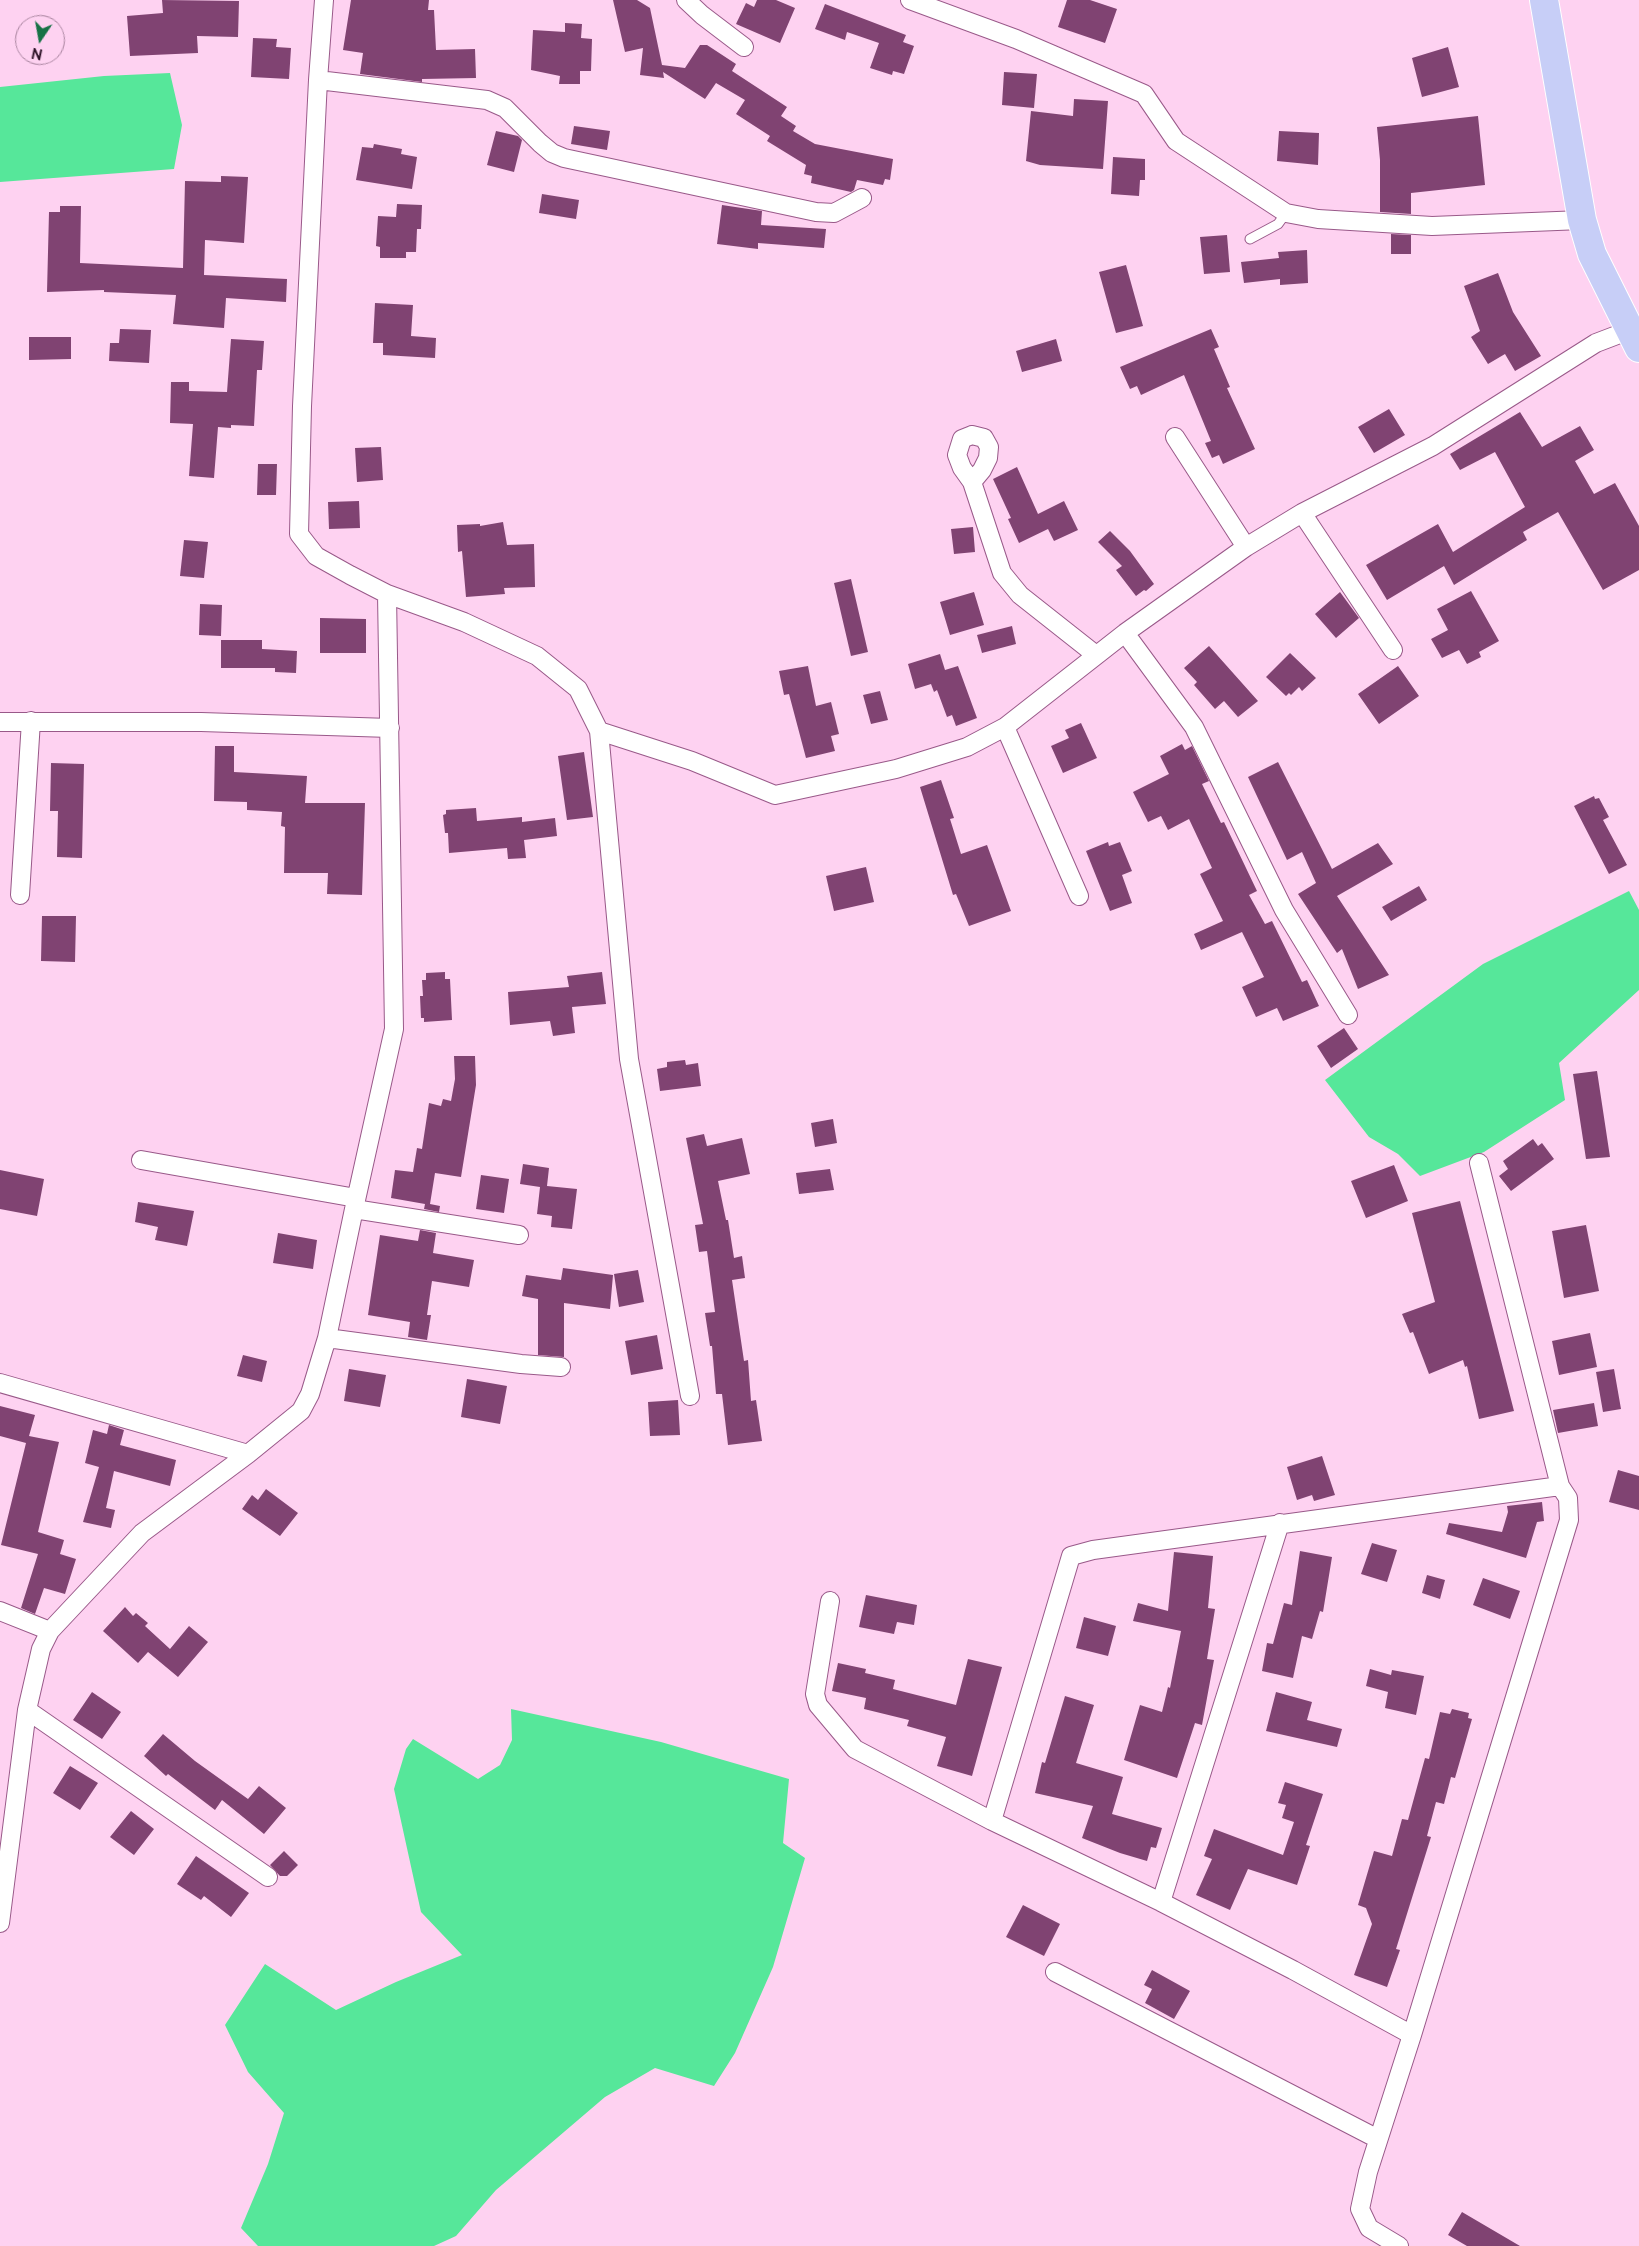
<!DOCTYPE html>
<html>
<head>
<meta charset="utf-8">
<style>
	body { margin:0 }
	#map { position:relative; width:1639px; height:2246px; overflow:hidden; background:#fed2f1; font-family:Raleway,sans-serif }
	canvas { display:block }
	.north { position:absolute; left:15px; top:15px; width:50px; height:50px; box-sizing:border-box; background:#fed2f1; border:1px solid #aa85a0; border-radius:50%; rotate:192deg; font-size:14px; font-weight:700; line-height:20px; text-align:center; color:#2c1226 }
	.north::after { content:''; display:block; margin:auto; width:18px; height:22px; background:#177246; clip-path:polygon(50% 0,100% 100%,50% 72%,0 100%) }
</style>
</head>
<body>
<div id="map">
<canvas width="1639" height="2246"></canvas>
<div class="north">N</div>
</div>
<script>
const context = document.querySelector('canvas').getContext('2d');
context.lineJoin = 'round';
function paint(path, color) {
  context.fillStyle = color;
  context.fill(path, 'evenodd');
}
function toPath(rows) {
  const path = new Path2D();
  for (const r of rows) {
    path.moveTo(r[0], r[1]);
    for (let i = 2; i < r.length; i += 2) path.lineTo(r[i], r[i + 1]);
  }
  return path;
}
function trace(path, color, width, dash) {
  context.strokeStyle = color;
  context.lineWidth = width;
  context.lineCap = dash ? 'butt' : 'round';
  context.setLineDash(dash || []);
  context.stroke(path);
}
paint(toPath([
	[170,73,182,125,174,169,0,182,0,87,104,76],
	[1629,891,1639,910,1639,990,1559,1063,1565,1100,1484,1152,1420,1176,1398,1154,1369,1137,1325,1080,1483,964],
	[511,1709,661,1742,789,1779,783,1843,805,1858,773,1967,735,2053,714,2086,655,2068,605,2097,496,2190,456,2236,434,2246,258,2246,241,2228,268,2164,284,2113,248,2072,225,2025,265,1964,336,2010,396,1982,462,1955,421,1912,394,1789,406,1749,413,1739,478,1779,500,1765,512,1740]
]), '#56e79a');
paint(toPath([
	[162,0,239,1,238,37,197,36,198,53,130,56,127,16,163,13],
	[351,0,429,0,428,10,434,10,436,50,475,49,476,78,422,79,422,82,360,74,363,53,343,50],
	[613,0,637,0,650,8,662,65,685,68,700,45,707,45,736,64,732,71,787,107,781,116,796,126,793,131,815,144,893,159,890,180,885,179,883,185,857,180,854,190,851,192,811,183,812,176,804,174,806,165,767,141,770,136,736,114,745,100,716,83,705,99,663,72,664,78,640,75,643,48,625,52],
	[757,0,776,0,795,8,780,43,736,24,746,3,754,7],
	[1067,0,1090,0,1117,9,1105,43,1058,27],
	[825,4,906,35,903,42,914,46,904,74,893,71,892,75,870,68,879,43,847,32,845,40,815,29],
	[565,23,582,24,581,38,592,39,591,71,580,71,580,84,559,84,560,76,531,70,533,30,565,32],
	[253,38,277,39,276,47,291,48,289,79,251,77],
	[1448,47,1459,87,1422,97,1412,58],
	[1004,72,1037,74,1034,108,1002,105],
	[1074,99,1108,101,1103,169,1040,165,1026,161,1031,111,1073,116],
	[1478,116,1485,185,1411,193,1411,214,1380,212,1380,160,1377,127],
	[574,126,610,131,607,150,571,144],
	[496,131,518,136,522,140,514,172,487,165],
	[1279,131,1319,133,1318,165,1277,161],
	[374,144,402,149,401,154,417,157,412,189,356,180,362,147,373,148],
	[1113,157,1145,159,1145,180,1140,180,1139,196,1111,194],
	[221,176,248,177,244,243,205,240,204,275,287,279,286,302,226,298,224,328,173,324,176,295,104,292,104,290,47,292,49,212,60,212,60,206,81,206,80,263,183,268,185,181,221,182],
	[542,194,579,200,576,219,539,213],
	[397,204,422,205,421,229,417,229,416,252,406,252,406,258,380,258,380,247,376,246,378,216,396,217],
	[722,205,762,211,761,225,826,229,824,248,758,243,758,249,717,244],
	[1391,234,1411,235,1411,254,1391,254],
	[1227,235,1230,272,1204,274,1200,237],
	[1307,250,1308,283,1280,285,1280,279,1244,283,1241,262,1279,258,1278,252],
	[1126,265,1143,326,1116,333,1099,272],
	[1498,273,1513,312,1541,356,1515,371,1505,354,1488,364,1471,337,1480,331,1464,286],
	[375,303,413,305,411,336,436,338,435,358,383,355,383,343,373,343],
	[120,329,151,330,149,363,109,361,110,343,119,343],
	[1211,329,1219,347,1214,349,1230,387,1227,388,1255,449,1223,464,1219,455,1212,458,1205,443,1211,441,1184,375,1141,395,1137,386,1130,389,1120,367],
	[29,337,71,337,71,359,29,360],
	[231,339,264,341,262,370,257,370,254,426,231,425,231,428,218,427,214,478,189,476,193,424,170,423,171,382,189,382,189,391,227,392],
	[1056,339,1062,361,1022,372,1016,351],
	[1389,409,1405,435,1374,453,1358,427],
	[1520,412,1542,447,1580,426,1594,450,1575,461,1594,494,1615,483,1639,526,1639,570,1603,590,1558,512,1523,532,1527,540,1454,585,1444,566,1387,600,1366,565,1438,524,1453,552,1525,507,1495,452,1460,470,1450,454],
	[381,447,383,480,357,482,355,448],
	[258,464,277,464,276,495,257,495],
	[1017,467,1038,514,1064,501,1078,530,1054,541,1048,529,1019,543,1008,519,1011,518,993,479],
	[359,501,360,528,329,529,328,502],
	[503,522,507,545,534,544,535,587,504,588,505,594,466,597,462,551,458,552,457,525,480,524,480,526],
	[973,527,975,552,954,554,951,529],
	[1110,531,1130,551,1154,584,1146,591,1144,590,1136,596,1116,570,1122,566,1098,542],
	[184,540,208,542,204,578,180,576],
	[851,579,868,652,851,656,834,583],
	[1471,591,1499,641,1479,652,1481,657,1467,664,1459,650,1442,658,1431,639,1448,630,1437,609],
	[974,592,984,625,950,635,940,602],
	[1340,592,1359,618,1336,638,1315,614],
	[200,604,222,605,221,636,199,635],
	[320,618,366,619,366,653,320,653],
	[1012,626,1016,644,982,653,977,635],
	[221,640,262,640,262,649,297,651,296,673,275,672,275,668,221,668],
	[1209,646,1258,701,1238,717,1224,701,1215,709,1194,685,1197,682,1184,668],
	[1290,653,1316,678,1302,691,1299,687,1291,695,1289,693,1286,696,1266,677],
	[940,654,945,670,958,666,977,718,956,726,952,715,947,717,937,690,934,692,931,684,915,689,908,664],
	[808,666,816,706,831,702,839,734,831,736,835,751,806,758,789,694,784,695,779,671],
	[1398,666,1419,696,1379,724,1358,694],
	[880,691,888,720,871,724,863,695],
	[1081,723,1097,758,1063,773,1051,746,1069,738,1065,730],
	[1182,744,1185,750,1192,746,1209,781,1202,784,1221,823,1224,822,1257,891,1249,895,1265,924,1272,921,1302,982,1307,980,1319,1006,1283,1021,1277,1008,1256,1017,1242,987,1264,977,1242,932,1201,950,1194,934,1223,921,1200,874,1212,868,1189,819,1168,830,1161,816,1148,822,1133,792,1169,774,1160,756],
	[215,746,234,746,234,772,307,776,305,803,365,803,362,895,327,894,328,873,284,873,285,827,281,826,282,812,247,810,247,802,214,801],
	[584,752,593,817,567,820,558,756],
	[1278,762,1332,869,1378,843,1393,864,1337,896,1389,975,1358,989,1342,949,1337,953,1298,894,1316,883,1302,852,1287,860,1248,777],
	[51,763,84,764,82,858,57,857,58,811,50,811],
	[941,780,954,818,950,819,961,854,987,845,1011,911,969,926,956,894,953,895,920,787],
	[1594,796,1595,799,1599,798,1609,817,1603,820,1627,865,1609,874,1574,806],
	[476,808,477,821,522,817,522,822,555,818,557,836,524,840,526,858,508,859,507,848,449,853,448,833,445,833,443,815,446,814,446,810],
	[1108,842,1109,846,1120,842,1132,871,1122,875,1132,903,1110,911,1086,851],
	[866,867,874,902,834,911,826,876],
	[1419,886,1427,900,1391,921,1382,907],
	[42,916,76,916,75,962,41,961],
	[445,972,445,979,450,979,452,1020,424,1022,424,1018,421,1018,420,996,423,996,422,980,426,980,426,973],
	[602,972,606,1004,572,1007,575,1033,553,1036,550,1021,510,1025,508,992,569,987,567,976],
	[1344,1028,1358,1049,1331,1068,1317,1046],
	[454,1056,475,1056,476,1085,461,1177,435,1173,430,1204,440,1206,439,1212,424,1209,425,1204,391,1198,395,1170,413,1172,417,1148,422,1149,429,1103,441,1106,443,1099,451,1101,455,1079],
	[685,1060,686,1065,698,1063,701,1086,660,1091,657,1069,667,1067,667,1062],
	[1597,1071,1610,1157,1586,1159,1573,1074],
	[833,1119,837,1143,815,1147,811,1123],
	[704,1134,707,1146,742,1138,750,1174,718,1181,726,1220,728,1220,734,1258,742,1256,745,1278,732,1280,744,1361,748,1360,751,1401,756,1400,762,1441,728,1445,722,1394,716,1394,712,1346,710,1346,705,1313,715,1312,707,1251,699,1252,695,1225,703,1224,686,1138],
	[1533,1139,1538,1146,1542,1143,1554,1159,1511,1191,1499,1176,1508,1169,1503,1161],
	[523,1164,549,1168,547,1186,577,1189,572,1229,551,1227,552,1216,537,1214,540,1187,520,1184],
	[1394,1165,1408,1201,1366,1218,1351,1181],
	[830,1169,834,1190,799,1194,796,1173],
	[0,1170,44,1179,37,1216,0,1209],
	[481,1175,509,1179,504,1213,476,1209],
	[1460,1201,1514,1411,1479,1419,1467,1366,1465,1367,1463,1360,1429,1374,1413,1332,1410,1333,1402,1314,1435,1302,1412,1213],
	[138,1202,194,1211,187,1246,155,1240,158,1227,135,1222],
	[1586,1225,1599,1291,1564,1298,1552,1231],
	[420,1230,436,1233,433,1253,474,1260,469,1287,432,1281,427,1315,431,1315,427,1340,408,1337,410,1322,368,1315,380,1235,418,1241],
	[278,1233,317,1240,313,1269,273,1263],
	[563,1268,613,1275,610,1309,564,1303,564,1357,538,1355,538,1299,522,1296,526,1275,561,1280],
	[638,1270,644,1302,619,1307,614,1274],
	[1590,1333,1597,1367,1559,1375,1552,1341],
	[657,1335,663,1369,631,1375,625,1341],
	[243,1355,267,1361,262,1382,237,1376],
	[349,1369,386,1375,380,1407,344,1401],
	[1614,1369,1621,1409,1603,1412,1596,1372],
	[467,1379,507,1386,500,1424,461,1417],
	[678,1400,680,1435,650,1436,648,1402],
	[1594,1403,1598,1426,1558,1433,1553,1410],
	[0,1406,35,1415,29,1436,59,1442,38,1532,64,1540,60,1554,76,1559,65,1594,44,1588,35,1614,21,1608,38,1554,1,1545,26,1443,0,1436],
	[109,1425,124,1430,120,1445,176,1460,170,1486,114,1471,106,1508,115,1510,111,1528,83,1522,99,1467,85,1463,93,1430,107,1434],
	[1322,1456,1335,1495,1314,1501,1312,1495,1297,1500,1287,1467],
	[1618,1470,1639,1476,1639,1510,1609,1502],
	[266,1489,298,1513,280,1536,242,1509,252,1495,258,1500],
	[1542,1502,1544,1521,1537,1522,1526,1558,1446,1534,1449,1523,1502,1532,1508,1512,1507,1506],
	[1372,1543,1397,1550,1387,1582,1361,1574],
	[1300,1551,1332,1557,1323,1612,1320,1611,1312,1639,1302,1636,1293,1678,1262,1671,1267,1643,1273,1644,1284,1603,1292,1605],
	[1174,1552,1213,1556,1208,1608,1215,1609,1207,1659,1214,1660,1202,1725,1195,1723,1177,1778,1124,1760,1140,1705,1162,1712,1168,1687,1170,1688,1181,1631,1133,1621,1138,1603,1168,1611],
	[1427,1575,1445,1580,1440,1599,1422,1593],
	[1483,1578,1520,1591,1510,1619,1473,1605],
	[866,1595,917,1605,914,1625,897,1622,894,1634,859,1627],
	[125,1607,133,1616,136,1613,148,1623,145,1626,170,1649,189,1626,208,1642,178,1677,148,1652,138,1663,103,1631],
	[1084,1617,1116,1626,1108,1656,1076,1648],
	[968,1659,1002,1667,972,1776,937,1766,946,1737,907,1726,909,1720,864,1709,866,1698,832,1691,838,1663,866,1669,865,1673,895,1680,893,1689,956,1705],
	[1370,1669,1391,1675,1392,1670,1424,1676,1416,1715,1385,1708,1388,1692,1366,1686],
	[92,1692,121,1712,102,1739,73,1720],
	[1276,1692,1312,1702,1307,1720,1342,1729,1337,1747,1266,1731],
	[1065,1696,1094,1705,1076,1763,1123,1777,1112,1814,1162,1828,1156,1848,1151,1847,1147,1861,1120,1853,1082,1838,1093,1806,1035,1793,1042,1762,1045,1763],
	[1452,1709,1469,1713,1468,1718,1472,1719,1455,1778,1451,1777,1444,1804,1436,1802,1427,1836,1431,1837,1396,1949,1400,1950,1387,1987,1354,1975,1372,1924,1366,1908,1358,1905,1374,1851,1392,1856,1402,1819,1408,1820,1425,1758,1429,1759,1440,1712,1450,1714],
	[163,1734,195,1761,248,1799,259,1786,286,1808,264,1834,222,1800,215,1810,168,1774,166,1776,144,1756],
	[70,1766,98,1783,80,1810,53,1793],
	[1285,1782,1323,1794,1306,1845,1310,1846,1297,1885,1248,1869,1230,1910,1196,1895,1212,1859,1204,1856,1214,1829,1283,1855,1294,1822,1282,1818,1286,1805,1278,1803],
	[131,1811,154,1829,134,1855,110,1837],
	[284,1851,298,1865,287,1876,280,1876,270,1865],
	[196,1856,249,1893,231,1917,204,1896,201,1900,177,1884],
	[1023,1905,1060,1924,1044,1956,1006,1937],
	[1152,1970,1190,1991,1174,2019,1145,2003,1152,1989,1144,1985],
	[1462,2212,1520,2246,1467,2246,1448,2235]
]), '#804372');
const service = toPath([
	[1250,239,1278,224,1286,213]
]);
const minor = toPath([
	[324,0,318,80,302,406,299,534,316,556,350,575,387,594,464,622,537,656,578,689,599,731,692,761,775,795,896,769,967,747,1005,727,1125,633,1246,547,1302,513,1433,446,1596,343,1638,327],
	[686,0,702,15,744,47],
	[910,0,1016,39,1144,94,1176,141,1286,213,1318,219,1432,226,1582,220],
	[318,80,487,100,505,108,540,143,552,153,564,158,816,212,834,213,862,198],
	[972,435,984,438,989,447,988,458,982,470,972,482,962,468,957,455,962,439,972,435],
	[1175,437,1246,547],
	[972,482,1002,573,1020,595,1096,655],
	[1302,513,1393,650],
	[1125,633,1194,727,1284,910,1348,1015],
	[0,722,201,722,390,728],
	[1005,727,1079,896],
	[599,731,629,1059,690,1396],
	[20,895,31,721],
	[141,1160,356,1198],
	[354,1209,519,1235],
	[327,1338,521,1364,561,1367],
	[0,1383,248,1454],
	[830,1601,815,1694,818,1705,855,1749,992,1821,1161,1902,1293,1970,1412,2035],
	[0,1611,50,1631],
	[27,1710,268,1877],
	[992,1821,1071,1556,1093,1550,1560,1486],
	[1161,1902,1280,1523],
	[0,1923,27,1710,41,1649,50,1631,142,1533,248,1454,301,1411,310,1394,327,1338,354,1209,394,1029,387,594],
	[1055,1972,1378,2139],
	[1399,2246,1369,2228,1360,2209,1368,2172,1412,2035,1569,1520,1568,1498,1560,1486,1479,1163]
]);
const primary = toPath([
	[1544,0,1582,220,1592,254,1639,348]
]);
trace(service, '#995989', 11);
trace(minor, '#995989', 20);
trace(primary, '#fff', 30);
trace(service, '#fff', 9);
trace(minor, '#fff', 18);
trace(primary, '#c7cef7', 28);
</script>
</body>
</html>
